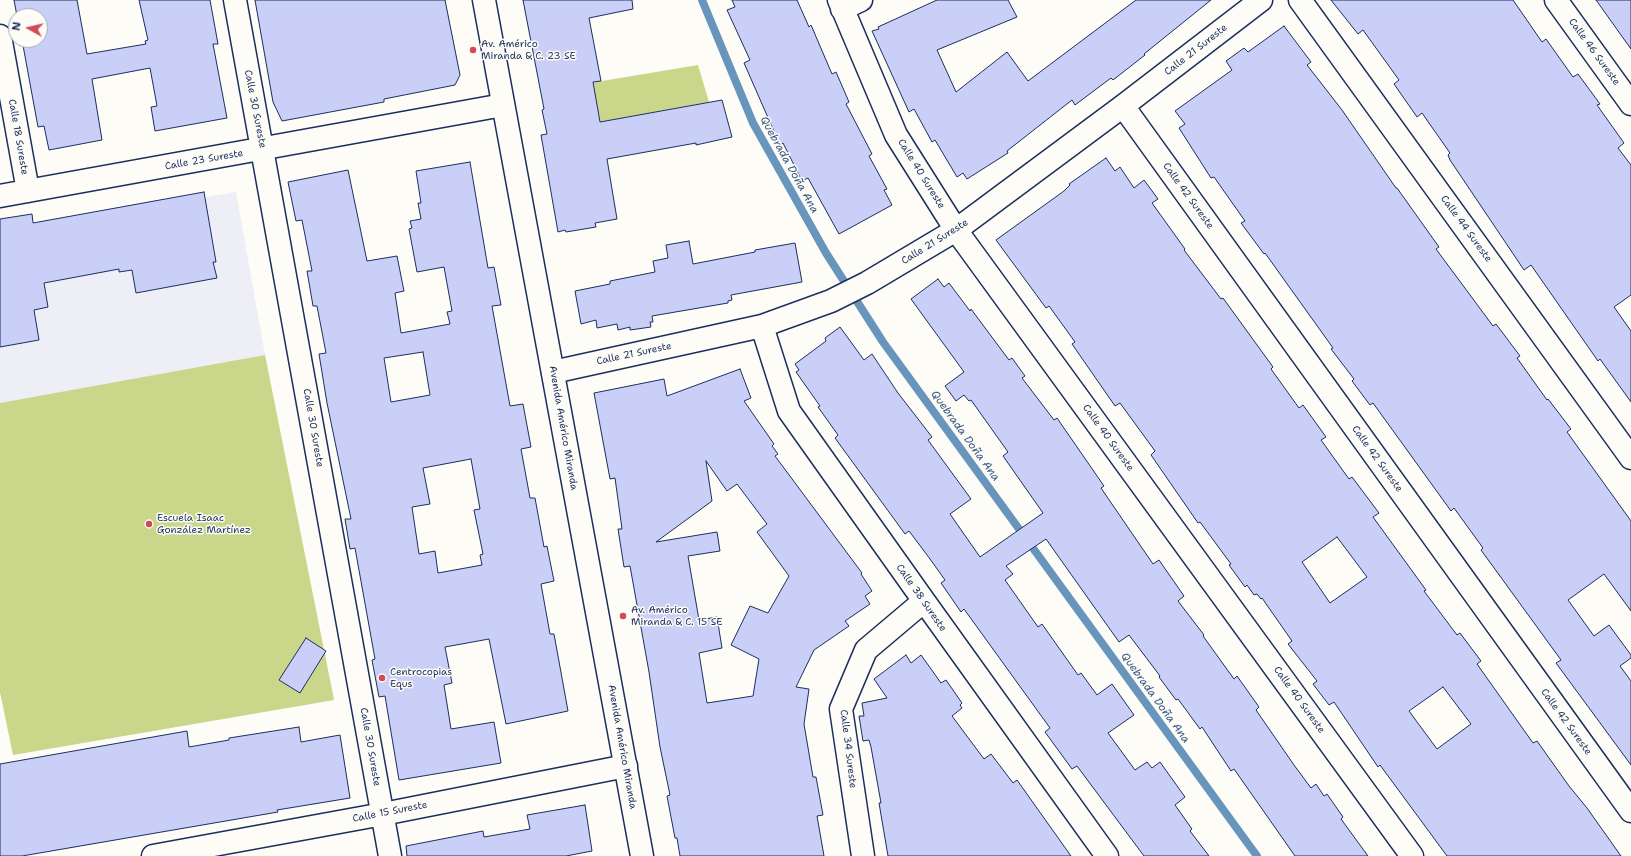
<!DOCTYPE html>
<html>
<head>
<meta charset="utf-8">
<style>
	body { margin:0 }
	#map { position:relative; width:1631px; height:856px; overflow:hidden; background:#fdfcf7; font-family:"Shantell Sans",sans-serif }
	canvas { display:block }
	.north { position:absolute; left:8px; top:8px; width:40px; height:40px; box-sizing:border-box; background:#fdfcf7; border:1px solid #a3aaba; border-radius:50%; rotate:278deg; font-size:11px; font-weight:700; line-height:16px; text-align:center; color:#1b2f5e }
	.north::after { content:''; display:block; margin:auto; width:14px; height:18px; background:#d1495b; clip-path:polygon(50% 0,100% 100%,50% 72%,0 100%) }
</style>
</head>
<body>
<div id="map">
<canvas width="1631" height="856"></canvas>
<div class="north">N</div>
</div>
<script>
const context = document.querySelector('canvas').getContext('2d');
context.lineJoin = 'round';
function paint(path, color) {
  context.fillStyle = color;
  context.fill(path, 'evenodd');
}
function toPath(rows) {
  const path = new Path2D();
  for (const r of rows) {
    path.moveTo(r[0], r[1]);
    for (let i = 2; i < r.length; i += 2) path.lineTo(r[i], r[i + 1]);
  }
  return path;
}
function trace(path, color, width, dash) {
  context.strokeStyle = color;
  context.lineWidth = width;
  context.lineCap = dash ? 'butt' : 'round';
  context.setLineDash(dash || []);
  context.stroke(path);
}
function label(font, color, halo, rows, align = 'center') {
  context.font = font + ' "Shantell Sans",sans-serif';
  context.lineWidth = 3;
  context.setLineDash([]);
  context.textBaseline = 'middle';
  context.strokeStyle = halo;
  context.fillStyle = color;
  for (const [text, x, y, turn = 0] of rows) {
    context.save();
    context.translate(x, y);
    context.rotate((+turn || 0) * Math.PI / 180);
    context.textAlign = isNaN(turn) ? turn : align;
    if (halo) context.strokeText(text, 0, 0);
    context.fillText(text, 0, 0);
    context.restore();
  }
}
paint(toPath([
	[236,192,265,355,334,700,13,755,0,692,0,233]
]), '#eeeef7');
paint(toPath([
	[698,65,709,102,600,122,596,100,594,100,590,83],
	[265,355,334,700,13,755,0,692,0,403]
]), '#cad78b');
trace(toPath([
	[702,0,753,123,826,253,883,342,1257,856]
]), '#6795bc', 8);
const building = toPath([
	[14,0,77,0,87,54,146,44,145,41,148,40,139,0,210,0,218,44,213,44,227,118,155,131,151,107,157,106,150,68,92,79,102,140,49,150,44,126,38,127,22,40,40,40,40,16,17,16,14,0],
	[255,0,445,0,460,75,455,85,384,99,384,102,282,121,273,102,255,0],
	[523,0,632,0,633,9,589,18,601,81,593,82,600,122,722,100,732,137,696,145,696,143,607,159,617,219,595,223,596,227,566,232,565,230,558,232,541,135,547,134,542,110,544,109,523,0],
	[732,0,797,0,809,27,811,25,832,74,836,72,849,102,846,104,872,154,869,156,887,189,884,190,892,205,839,234,808,178,802,181,783,143,780,145,744,63,750,60,727,10,735,7,732,0],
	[937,0,1008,0,1017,17,937,50,956,92,1007,52,1028,81,1136,0,1211,0,1144,54,1145,55,1113,80,1111,78,1075,105,1072,100,1007,151,1008,153,967,179,963,173,957,177,935,140,932,142,914,109,909,112,872,31,879,29,878,27,937,0],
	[1331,0,1513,0,1542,42,1546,39,1573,77,1578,74,1600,104,1597,105,1624,143,1618,148,1631,165,1631,295,1614,307,1631,331,1631,402,1600,359,1598,361,1531,265,1524,270,1450,160,1448,155,1450,153,1422,113,1417,117,1394,84,1399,80,1363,30,1358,34,1331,0],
	[1596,0,1631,0,1631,49,1596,0],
	[1284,26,1311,62,1307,65,1342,110,1396,188,1397,188,1439,247,1436,249,1493,326,1496,324,1520,356,1517,358,1547,400,1548,399,1571,429,1567,432,1631,521,1631,611,1604,574,1568,600,1594,636,1609,625,1631,655,1631,658,1620,666,1631,681,1631,765,1556,663,1561,660,1481,550,1483,548,1454,508,1451,511,1373,403,1370,405,1352,381,1354,379,1331,349,1333,348,1265,253,1264,254,1241,223,1245,221,1214,177,1211,178,1179,128,1185,124,1175,111,1232,70,1226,61,1244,48,1248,52,1284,26],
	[1106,158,1115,171,1120,167,1134,188,1144,180,1158,199,1152,203,1185,249,1184,250,1221,299,1223,298,1273,367,1271,369,1299,408,1303,405,1326,437,1321,440,1349,479,1352,477,1379,513,1373,517,1426,590,1424,591,1457,635,1460,633,1481,661,1477,664,1533,743,1537,741,1569,786,1587,808,1621,856,1447,856,1380,765,1378,767,1334,702,1329,705,1313,684,1317,681,1288,644,1292,641,1262,598,1261,599,1257,594,1254,595,1247,585,1245,587,1229,565,1231,564,1200,522,1198,523,1151,455,1155,451,1120,403,1115,406,1072,344,1075,342,1049,306,1046,308,996,240,1064,191,1070,185,1069,184,1106,158],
	[1337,537,1367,577,1330,603,1302,562,1337,537],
	[1443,687,1471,724,1437,749,1409,711,1443,687],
	[470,162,488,268,494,267,501,305,492,306,510,406,523,404,531,447,521,449,530,498,535,498,544,547,547,546,554,581,541,584,550,634,554,634,568,711,506,724,489,639,445,647,452,683,444,685,451,729,494,722,501,763,399,780,385,696,379,697,372,660,375,659,355,548,350,549,345,519,351,519,327,403,319,354,326,353,317,306,313,306,307,271,312,271,302,220,296,221,288,182,348,170,367,261,397,256,404,291,395,293,401,333,450,324,447,312,452,311,444,267,417,272,409,229,412,228,410,221,421,219,418,203,421,203,416,171,470,162],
	[423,352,430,395,391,402,384,358,423,352],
	[471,459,480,509,474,510,483,554,480,555,482,565,438,573,435,551,419,554,412,507,430,504,423,468,471,459],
	[204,192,216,262,213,262,217,278,136,293,132,270,119,272,119,269,44,283,48,307,34,310,39,340,0,347,0,219,32,214,33,223,204,192],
	[689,241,693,264,755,252,755,250,795,243,802,282,731,295,732,300,728,301,728,303,652,316,653,322,650,322,651,327,630,330,630,327,618,330,617,324,597,328,596,320,581,324,575,291,610,284,610,281,655,272,653,261,668,258,666,245,689,241],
	[938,279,944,287,949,283,970,311,971,309,1009,360,1012,358,1025,376,1022,378,1054,420,1057,418,1104,486,1101,488,1153,564,1159,560,1184,596,1178,601,1204,635,1203,636,1234,679,1237,676,1259,707,1256,710,1294,765,1311,788,1316,784,1324,796,1327,794,1343,817,1341,819,1368,856,1295,856,1234,769,1231,771,1202,727,1200,729,1178,699,1176,700,1159,677,1160,676,1129,635,1119,642,1046,539,1006,566,1013,574,1005,580,1038,627,1042,624,1078,675,1081,673,1097,695,1112,684,1134,715,1108,733,1135,770,1147,762,1152,768,1160,762,1185,797,1175,805,1192,829,1190,831,1209,856,1144,856,1077,766,1072,769,1045,732,1050,728,964,609,961,612,941,583,945,580,930,559,909,531,905,534,835,438,838,435,818,407,820,406,796,372,799,370,795,364,826,341,825,338,840,327,864,360,872,354,898,393,932,437,928,440,971,499,950,514,980,557,1043,513,1003,456,1008,452,971,400,969,401,964,395,956,401,945,386,964,372,911,299,938,279],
	[740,369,751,398,744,401,774,444,772,446,778,454,775,456,862,573,861,574,872,591,865,596,870,604,845,621,849,626,814,650,796,687,809,689,804,724,813,777,816,777,823,815,817,816,824,856,680,856,677,838,675,838,667,796,670,795,660,747,649,672,630,566,624,567,618,529,622,529,615,478,610,479,594,393,664,379,667,396,740,369],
	[706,461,727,491,737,484,767,524,757,532,789,576,768,613,750,606,731,645,759,659,753,696,707,703,699,653,722,648,717,617,699,620,688,556,720,551,717,532,656,542,712,501,706,461],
	[306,638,326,651,300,693,279,680,306,638],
	[906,655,911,663,921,655,941,683,946,680,962,703,960,705,962,708,952,716,984,759,991,754,1013,783,1017,780,1071,856,888,856,879,803,881,803,871,747,869,740,863,741,859,716,864,716,862,703,887,698,874,679,906,655],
	[299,727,301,742,340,735,350,798,277,810,278,812,22,856,0,856,0,764,187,731,189,747,229,740,229,738,299,727],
	[585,805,592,851,566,856,407,856,406,846,483,831,484,837,530,829,527,815,585,805]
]);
paint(building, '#cacff7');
trace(building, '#1b2f5e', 1);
const street = toPath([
	[235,0,390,856],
	[839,0,896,135,956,230,1412,856],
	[1300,0,1631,458],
	[1556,0,1631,104],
	[842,9,861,0],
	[0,36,28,191],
	[1123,106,1631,811],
	[0,196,503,105],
	[762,326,789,411,924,601,1107,856],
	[553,372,762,326,831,301,867,283,956,230,1123,106,1261,0],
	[153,856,383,814,626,766],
	[863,856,841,709,866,650,924,601]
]);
const secondary = toPath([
	[484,0,642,856]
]);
trace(street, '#1b2f5e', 25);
trace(secondary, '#1b2f5e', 25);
trace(street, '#fdfcf7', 22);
trace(secondary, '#fdfcf7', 22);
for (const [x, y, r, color] of [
	[473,50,4,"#d1495b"],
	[149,524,4,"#d1495b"],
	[623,616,4,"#d1495b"],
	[382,678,4,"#d1495b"]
]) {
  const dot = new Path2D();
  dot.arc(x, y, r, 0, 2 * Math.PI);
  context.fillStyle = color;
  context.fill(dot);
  trace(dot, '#fdfcf7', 1.5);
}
label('10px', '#1b2f5e', '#fdfcf7', [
	["Av. Américo",481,44],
	["Miranda & C. 23 SE",481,56],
	["Escuela Isaac",157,518],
	["González Martínez",157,530],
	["Av. Américo",631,610],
	["Miranda & C. 15 SE",631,622],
	["Centrocopias",390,672],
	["Equs",390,684]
], 'left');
label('10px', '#1b2f5e', '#fdfcf7', [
	["Calle 21 Sureste",1196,50,-38],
	["Calle 46 Sureste",1594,52,54],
	["Calle 30 Sureste",255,109,79],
	["Calle 18 Sureste",18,137,80],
	["Calle 23 Sureste",204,160,-10],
	["Calle 40 Sureste",921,174,58],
	["Calle 42 Sureste",1188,196,54],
	["Calle 44 Sureste",1466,229,54],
	["Calle 21 Sureste",935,242,-32],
	["Calle 21 Sureste",634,354,-12],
	["Calle 30 Sureste",313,428,80],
	["Avenida Américo Miranda",563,428,80],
	["Calle 40 Sureste",1108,438,54],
	["Calle 42 Sureste",1377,459,54],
	["Calle 38 Sureste",921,598,55],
	["Calle 40 Sureste",1299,700,54],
	["Calle 42 Sureste",1566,722,54],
	["Calle 30 Sureste",370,747,80],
	["Avenida Américo Miranda",622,747,80],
	["Calle 34 Sureste",848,749,83],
	["Calle 15 Sureste",390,812,-11]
]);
label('italic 11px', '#3b5a85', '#fdfcf7', [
	["Quebrada Doña Ana",789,165,61],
	["Quebrada Doña Ana",965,436,54],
	["Quebrada Doña Ana",1155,698,54]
]);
</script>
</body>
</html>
